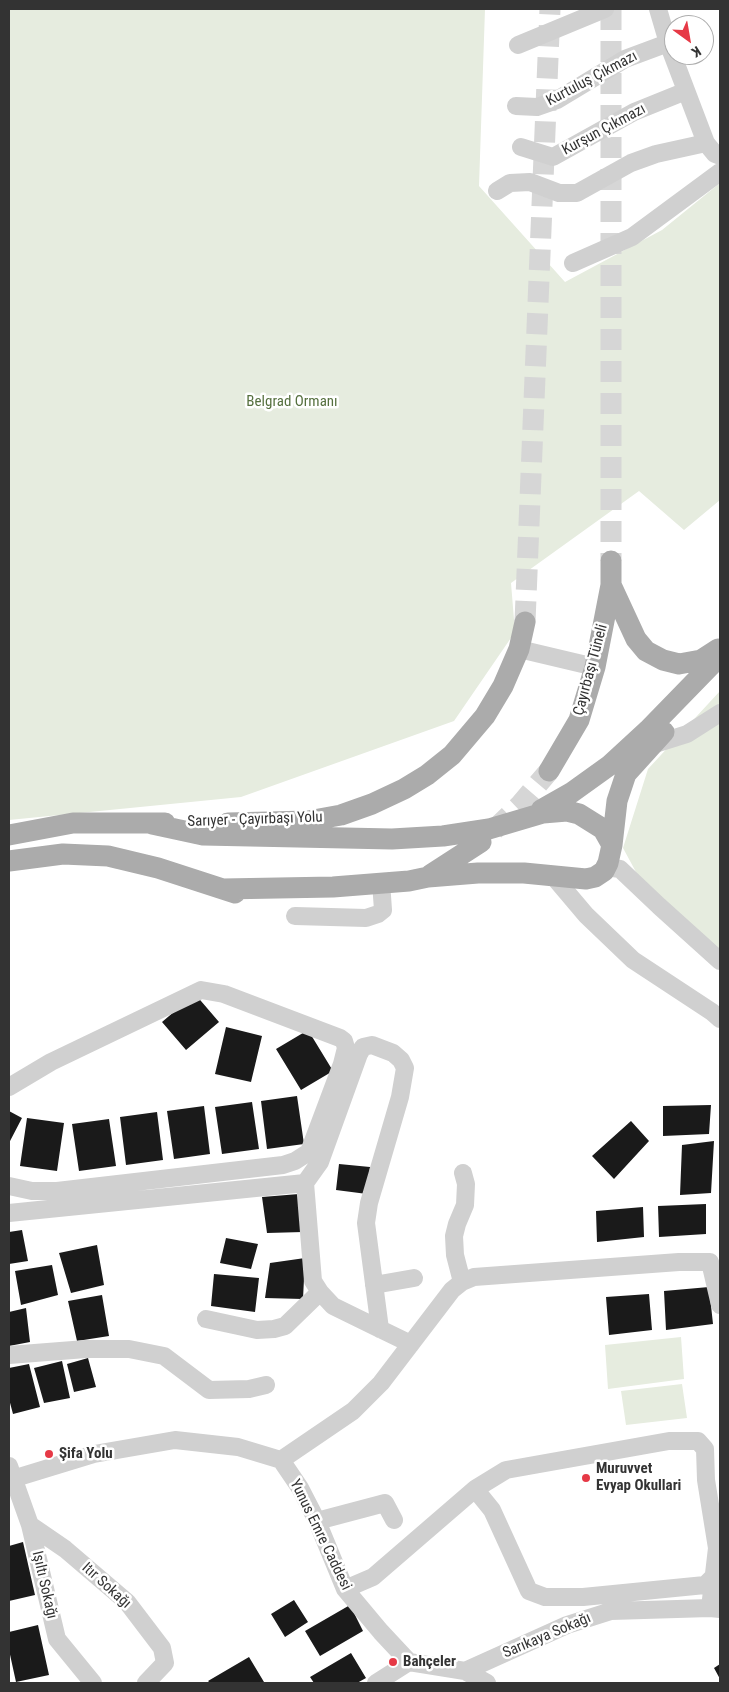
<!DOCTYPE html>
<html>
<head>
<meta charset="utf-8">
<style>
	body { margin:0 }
	#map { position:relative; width:729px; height:1692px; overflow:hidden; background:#fff; font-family:"Roboto Condensed",sans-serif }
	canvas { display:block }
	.frame { position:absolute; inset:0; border:10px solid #333; pointer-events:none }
	.north { position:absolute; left:664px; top:15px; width:50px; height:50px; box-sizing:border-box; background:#fff; border:1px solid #adadad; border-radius:50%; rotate:148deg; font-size:14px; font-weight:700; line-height:20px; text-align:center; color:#333 }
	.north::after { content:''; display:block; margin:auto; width:18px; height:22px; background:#e63946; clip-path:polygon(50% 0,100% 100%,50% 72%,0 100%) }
</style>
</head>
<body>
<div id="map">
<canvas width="729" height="1692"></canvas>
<div class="frame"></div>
<div class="north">K</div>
</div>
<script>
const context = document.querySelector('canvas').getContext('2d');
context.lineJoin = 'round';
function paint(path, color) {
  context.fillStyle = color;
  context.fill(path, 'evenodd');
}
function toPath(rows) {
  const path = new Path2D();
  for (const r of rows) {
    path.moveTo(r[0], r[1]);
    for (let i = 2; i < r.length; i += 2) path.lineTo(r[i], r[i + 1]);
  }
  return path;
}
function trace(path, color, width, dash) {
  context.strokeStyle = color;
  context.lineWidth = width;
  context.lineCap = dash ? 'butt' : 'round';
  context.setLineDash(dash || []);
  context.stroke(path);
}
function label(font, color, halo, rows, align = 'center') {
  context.font = font + ' "Roboto Condensed",sans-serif';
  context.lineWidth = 5;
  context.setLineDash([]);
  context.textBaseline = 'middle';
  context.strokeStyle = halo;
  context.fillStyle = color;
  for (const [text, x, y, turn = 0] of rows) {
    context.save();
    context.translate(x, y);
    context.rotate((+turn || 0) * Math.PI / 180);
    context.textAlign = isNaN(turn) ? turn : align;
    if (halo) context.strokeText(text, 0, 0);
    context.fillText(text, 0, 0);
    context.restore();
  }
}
paint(toPath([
	[9,9,485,9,479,186,565,282,662,230,720,183,720,500,684,530,639,491,511,583,515,632,454,721,241,797,9,820],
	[720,691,720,960,662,920,623,848,648,769],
	[681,1337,684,1379,608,1389,605,1345],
	[682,1384,687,1418,626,1425,621,1391]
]), '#e6ecdf');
paint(toPath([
	[195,994,219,1022,186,1050,162,1022],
	[226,1027,262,1036,251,1082,215,1074],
	[308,1030,333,1071,301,1090,276,1049],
	[297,1096,304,1144,267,1149,261,1101],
	[252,1102,259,1149,222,1154,215,1107],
	[711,1105,709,1134,663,1136,663,1106],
	[204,1106,210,1154,174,1159,167,1111],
	[9,1111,22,1118,9,1143],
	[157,1112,163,1160,126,1165,120,1117],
	[27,1118,64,1123,57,1171,20,1166],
	[109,1119,116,1166,79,1171,72,1124],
	[631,1121,649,1141,614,1179,592,1156],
	[714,1141,711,1193,680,1195,682,1145],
	[339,1164,370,1167,367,1194,336,1190],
	[299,1194,303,1232,267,1233,262,1197],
	[706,1204,706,1234,659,1237,658,1206],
	[643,1207,644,1237,597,1242,596,1211],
	[22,1230,28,1261,9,1264,9,1232],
	[226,1238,258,1244,251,1269,220,1263],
	[97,1245,104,1285,71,1293,59,1253],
	[305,1258,303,1299,265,1298,270,1263],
	[52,1265,58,1295,21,1305,15,1271],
	[214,1274,259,1278,255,1312,211,1306],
	[709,1287,713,1324,666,1330,664,1291],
	[649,1294,652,1330,609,1335,606,1297],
	[102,1295,109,1336,77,1341,68,1301],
	[26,1308,30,1342,9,1346,9,1312],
	[88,1358,96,1387,74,1392,67,1364],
	[62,1361,70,1398,44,1403,34,1368],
	[29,1364,40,1407,13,1414,9,1399,9,1368],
	[23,1542,35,1595,9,1601,9,1546],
	[294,1600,308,1622,285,1637,271,1614],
	[350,1605,363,1631,320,1656,305,1631],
	[38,1625,49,1675,16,1682,9,1650,9,1632],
	[351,1653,366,1678,357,1683,314,1683,310,1677],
	[249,1657,264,1682,262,1683,210,1683,208,1681],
	[720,1664,720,1679,714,1668]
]), '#1a1a1a');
trace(toPath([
	[611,9,611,561],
	[525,622,550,9],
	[494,830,520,805,549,771]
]), '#d6d6d6', 21, [21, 11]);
trace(toPath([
	[658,9,668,43,706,143,715,154,720,156],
	[518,45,605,9],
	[516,106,537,107,557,100,625,59,668,43],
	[521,147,553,157,634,112,686,91],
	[497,191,510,183,530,182,559,193,577,193,631,163,656,154,706,143],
	[573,263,632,237,720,172],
	[519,649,595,667],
	[652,745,687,734,720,713],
	[606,867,620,869,659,906,720,961],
	[553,876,586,915,633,960,712,1012,720,1019],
	[295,916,366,918,378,914,383,910,381,882],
	[9,1087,51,1062,201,990,224,994,340,1038,344,1041,346,1048,342,1064,309,1152,295,1161,283,1165,57,1191,32,1191,9,1186],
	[9,1213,305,1183],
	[462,1282,455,1255,454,1236,457,1224,465,1205,466,1184,463,1173],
	[374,1285,414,1278],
	[206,1319,257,1330,274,1329,285,1326,320,1292],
	[380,1329,366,1223,369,1203,400,1097,405,1068,401,1060,393,1053,372,1045,363,1047,359,1054,320,1162,305,1183,313,1281,320,1292,333,1306,380,1329,411,1344],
	[9,1355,86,1349,129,1349,164,1356,209,1390,249,1389,266,1385],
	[281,1460,353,1411,381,1383,452,1290,462,1282,474,1277,679,1262,710,1262,720,1305],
	[9,1466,30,1525,57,1639,93,1683],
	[9,1480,94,1454,175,1440,238,1447,281,1460,300,1488,317,1521,345,1589,381,1632,409,1662,465,1671,487,1683],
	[475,1489,506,1470,669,1441,698,1441,705,1449,706,1480,717,1548,710,1608],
	[317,1521,385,1503,394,1520],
	[30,1525,65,1549,127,1602,162,1648,165,1663,146,1683],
	[345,1589,373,1577,475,1489,492,1510,529,1591,545,1597,583,1597,705,1585,714,1576],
	[465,1671,567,1625,611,1611,710,1608,720,1609],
	[376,1683,409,1662]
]), '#d0d0d0', 18);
trace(toPath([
	[611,585,636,639,646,651,663,660,679,664,701,660,718,649],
	[549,771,579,720,595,667,611,585,611,561],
	[541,810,571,793,610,765,648,730,720,656],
	[228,823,308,821,341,815,372,804,404,789,427,775,452,755,485,716,503,686,519,649,525,622],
	[152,824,203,835,392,839,443,836,489,829,543,813,567,811,579,814,603,829,612,845,608,863,604,871,595,877,586,879,524,873,478,873,428,877,409,881,333,887,223,889],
	[9,835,73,823,165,823],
	[612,845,617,801,626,774,664,732],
	[9,861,63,854,108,856,158,868,235,893],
	[430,875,481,842]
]), '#ababab', 21);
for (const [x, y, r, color] of [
	[49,1454,5,"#e63946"],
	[586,1478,5,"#e63946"],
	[393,1662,5,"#e63946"]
]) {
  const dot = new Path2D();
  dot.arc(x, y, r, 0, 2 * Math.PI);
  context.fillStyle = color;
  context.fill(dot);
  trace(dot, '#fff', 2);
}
label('15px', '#333', '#fff', [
	["Kurtuluş Çıkmazı",592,79,-28],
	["Kurşun Çıkmazı",604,130,-28],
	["Çayırbaşı Tüneli",591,670,-75],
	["Sarıyer - Çayırbaşı Yolu",255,820,-2],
	["Yunus Emre Caddesi",320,1535,64],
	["Işıltı Sokağı",44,1585,77],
	["Itır Sokağı",106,1586,42],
	["Sarıkaya Sokağı",547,1636,-23]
]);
label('15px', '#56703f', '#fff', [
	["Belgrad Ormanı",292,402]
]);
label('bold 15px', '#333', '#fff', [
	["Şifa Yolu",59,1454],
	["Muruvvet",596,1469],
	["Evyap Okullari",596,1486],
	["Bahçeler",403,1662]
], 'left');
</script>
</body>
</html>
